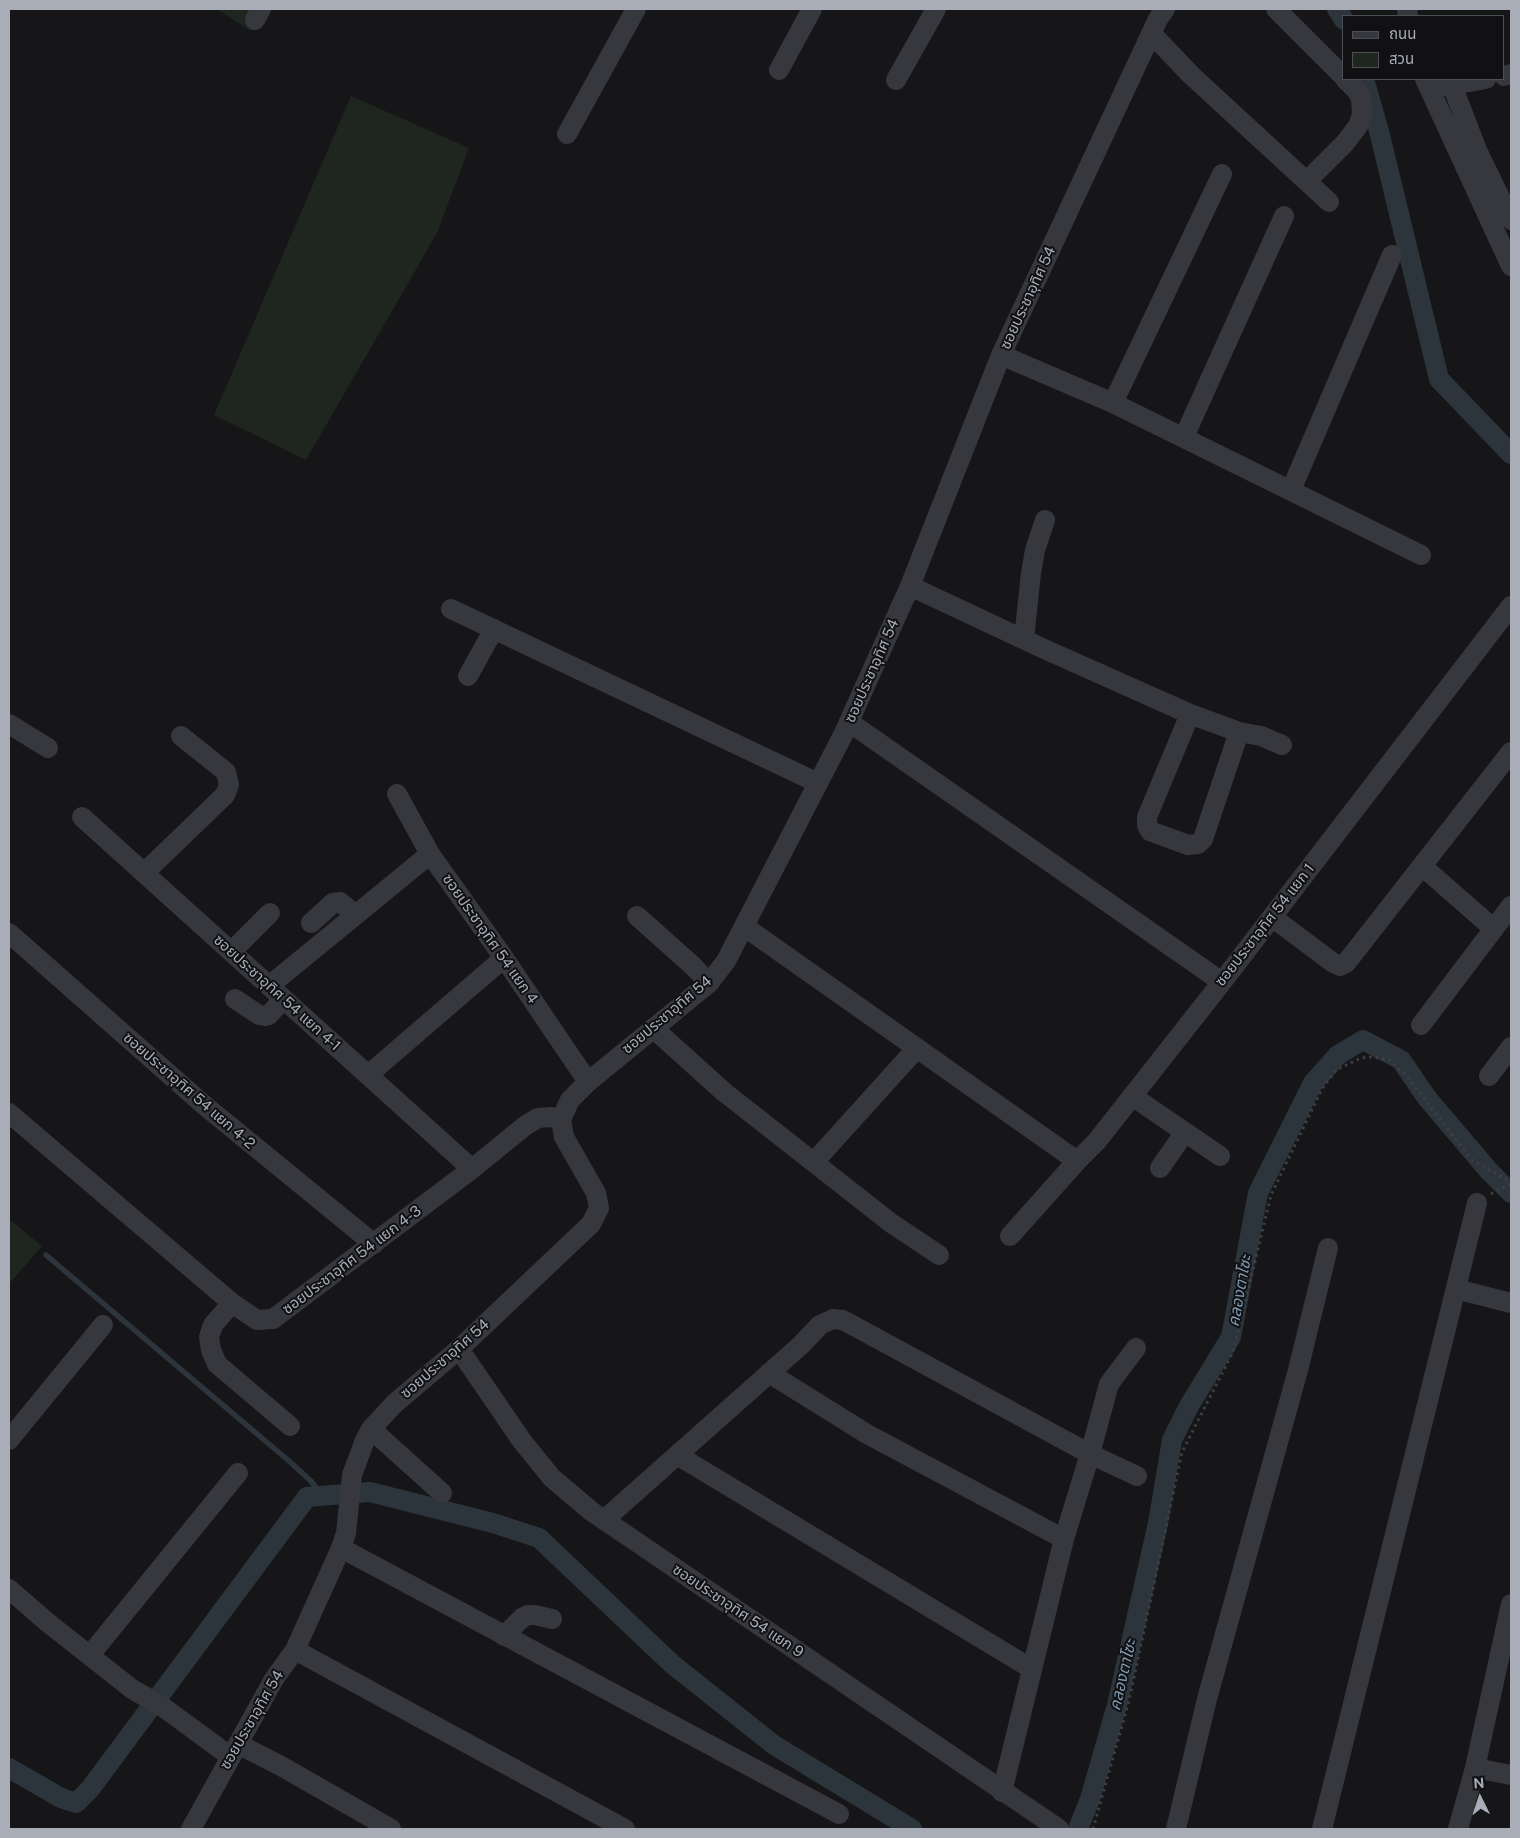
<!DOCTYPE html>
<html>
<head>
<meta charset="utf-8">
<style>
	body { margin:0 }
	#map { position:relative; width:1520px; height:1838px; overflow:hidden; background:#161618; font-family:"Public Sans","Noto Sans Thai",sans-serif }
	canvas { display:block }
	.frame { position:absolute; inset:0; border:10px solid #a8adb8; pointer-events:none }
	.legend { position:absolute; left:1342px; top:15px; width:162px; height:65px; box-sizing:border-box; background:#111113; border:1px solid #4d4f55; margin:0; padding:6px 9px; list-style:none; font-size:15px; color:#a8adb8 }
	.legend li { display:flex; align-items:center; gap:10px; height:25px }
	.legend b { width:25px; border:1px solid #4d4f55 }
	.north { position:absolute; left:1455px; top:1773px; width:50px; height:50px; -webkit-text-stroke:4px #111113; paint-order:stroke; rotate:356deg; font-size:14px; font-weight:700; line-height:20px; text-align:center; color:#a8adb8 }
	.north::after { content:''; display:block; margin:auto; width:18px; height:22px; background:#a8adb8; clip-path:polygon(50% 0,100% 100%,50% 72%,0 100%) }
</style>
</head>
<body>
<div id="map">
<canvas width="1520" height="1838"></canvas>
<div class="frame"></div>
<ul class="legend">
<li><b style="height:6px;background:#37383d"></b>ถนน</li>
<li><b style="height:14px;background:#1e261f"></b>สวน</li>
</ul>
<div class="north">N</div>
</div>
<script>
const context = document.querySelector('canvas').getContext('2d');
context.lineJoin = 'round';
function paint(path, color) {
  context.fillStyle = color;
  context.fill(path, 'evenodd');
}
function toPath(rows) {
  const path = new Path2D();
  for (const r of rows) {
    path.moveTo(r[0], r[1]);
    for (let i = 2; i < r.length; i += 2) path.lineTo(r[i], r[i + 1]);
  }
  return path;
}
function trace(path, color, width, dash) {
  context.strokeStyle = color;
  context.lineWidth = width;
  context.lineCap = dash ? 'butt' : 'round';
  context.setLineDash(dash || []);
  context.stroke(path);
}
function label(font, color, halo, rows, align = 'center') {
  context.font = font + ' "Public Sans","Noto Sans Thai",sans-serif';
  context.lineWidth = 4;
  context.setLineDash([]);
  context.textBaseline = 'middle';
  context.strokeStyle = halo;
  context.fillStyle = color;
  for (const [text, x, y, turn = 0] of rows) {
    context.save();
    context.translate(x, y);
    context.rotate((+turn || 0) * Math.PI / 180);
    context.textAlign = isNaN(turn) ? turn : align;
    if (halo) context.strokeText(text, 0, 0);
    context.fillText(text, 0, 0);
    context.restore();
  }
}
paint(toPath([
	[217,9,264,9,251,31],
	[351,96,469,148,437,233,306,460,214,415],
	[9,1219,42,1246,9,1284]
]), '#1e261f');
trace(toPath([
	[46,1255,289,1461,311,1481,322,1496]
]), '#2c353c', 5.5);
trace(toPath([
	[1337,9,1344,20],
	[1364,79,1379,131,1439,379,1511,454],
	[9,1768,61,1798,76,1803,90,1789,307,1497,370,1492,493,1523,539,1538,672,1664,774,1745,912,1829],
	[1078,1829,1090,1799,1117,1705,1158,1523,1172,1440,1189,1406,1231,1337,1258,1193,1313,1083,1338,1055,1363,1040,1401,1060,1427,1098,1489,1171,1511,1193]
]), '#2c353c', 20);
trace(toPath([
	[1491,1194,1501,1188,1511,1185],
	[1093,1829,1129,1701,1182,1452,1233,1352,1271,1195,1322,1089,1336,1070,1361,1058,1373,1057,1390,1060,1408,1078,1472,1160,1509,1181]
]), '#3d3f44', 3, [2.5, 4]);
trace(toPath([
	[1276,9,1344,77],
	[1407,9,1408,16],
	[255,20,261,9],
	[1151,33,1191,75,1329,202],
	[779,70,812,9],
	[1504,76,1511,74],
	[1425,79,1511,266],
	[896,80,936,9],
	[1452,85,1477,150,1511,220],
	[1441,87,1486,79],
	[567,134,636,9],
	[1307,181,1345,143,1358,126,1362,115,1361,98,1357,91,1345,79],
	[1001,355,1113,403,1421,555],
	[1113,403,1222,174],
	[1184,437,1284,216],
	[1291,490,1392,255],
	[910,586,1042,648,1190,714,1239,732,1261,736,1282,745],
	[451,609,818,783],
	[1024,639,1031,573,1035,550,1045,520],
	[468,676,494,629],
	[1190,714,1147,817,1147,825,1150,831,1188,845,1198,844,1203,839,1239,732],
	[849,722,1222,982],
	[9,724,48,748],
	[397,794,430,854,504,958,588,1082],
	[82,817,472,1169],
	[1422,866,1494,929],
	[144,873,225,795,229,785,226,772,181,736],
	[637,916,693,966,709,983],
	[1272,917,1332,962,1340,966,1346,963,1511,752],
	[311,923,333,903,340,902,356,915],
	[745,927,1077,1161],
	[9,933,204,1105,374,1244],
	[231,952,270,913],
	[269,986,430,854],
	[235,999,259,1015,265,1016,269,1015,283,999],
	[1421,1025,1511,906],
	[653,1028,724,1092,891,1223,939,1255],
	[368,1075,504,958],
	[1489,1076,1511,1047],
	[1132,1096,1220,1156],
	[9,1113,232,1303,257,1320,273,1319,472,1169,526,1125,538,1118,551,1117,561,1119],
	[814,1162,917,1048],
	[1160,1168,1185,1132],
	[1010,1236,1077,1161,1097,1141,1222,982,1511,606],
	[1456,1289,1511,1303],
	[232,1303,213,1325,209,1337,211,1350,217,1364,290,1426],
	[459,1349,522,1441,552,1478,591,1511,1059,1829],
	[769,1373,867,1434,1064,1539],
	[371,1429,442,1493],
	[9,1440,103,1325],
	[677,1455,1032,1669],
	[604,1520,801,1345,820,1325,833,1319,843,1320,1090,1454,1109,1384,1136,1348],
	[341,1548,839,1814],
	[9,1589,47,1622,132,1689,163,1707,231,1757],
	[504,1636,522,1618,528,1615,535,1615,552,1619],
	[295,1650,625,1829],
	[90,1655,238,1473],
	[238,1744,281,1766,391,1829],
	[1475,1768,1511,1775],
	[1002,1792,1064,1539,1090,1454,1137,1476],
	[191,1829,274,1679,295,1650,341,1548,346,1533,352,1475,365,1440,371,1429,394,1404,459,1349,591,1224,599,1208,596,1193,564,1137,561,1119,570,1100,588,1082,709,983,726,961,843,735,910,586,1001,355,1158,19,1165,9],
	[1176,1829,1207,1699,1298,1370,1328,1248],
	[1322,1829,1477,1203],
	[1458,1829,1475,1768,1511,1604]
]), '#37383d', 20);
label('15px', '#a8adb8', '#111113', [
	["ซอยประชาอุทิศ 54",1028,298,-65],
	["ซอยประชาอุทิศ 54",872,671,-66],
	["ซอยประชาอุทิศ 54 แยก 1",1265,925,-52],
	["ซอยประชาอุทิศ 54 แยก 4",490,939,55],
	["ซอยประชาอุทิศ 54 แยก 4-1",277,993,42],
	["ซอยประชาอุทิศ 54",667,1015,-40],
	["ซอยประชาอุทิศ 54 แยก 4-2",189,1091,41],
	["ซอยประชาอุทิศ 54 แยก 4-3",352,1260,-37],
	["ซอยประชาอุทิศ 54",445,1359,-41],
	["ซอยประชาอุทิศ 54 แยก 9",738,1611,34],
	["ซอยประชาอุทิศ 54",252,1720,-60]
]);
label('italic 16px', '#7f9bb3', '#111113', [
	["คลองตาโซะ",1240,1291,-80],
	["คลองตาโซะ",1123,1675,-77]
]);
</script>
</body>
</html>
